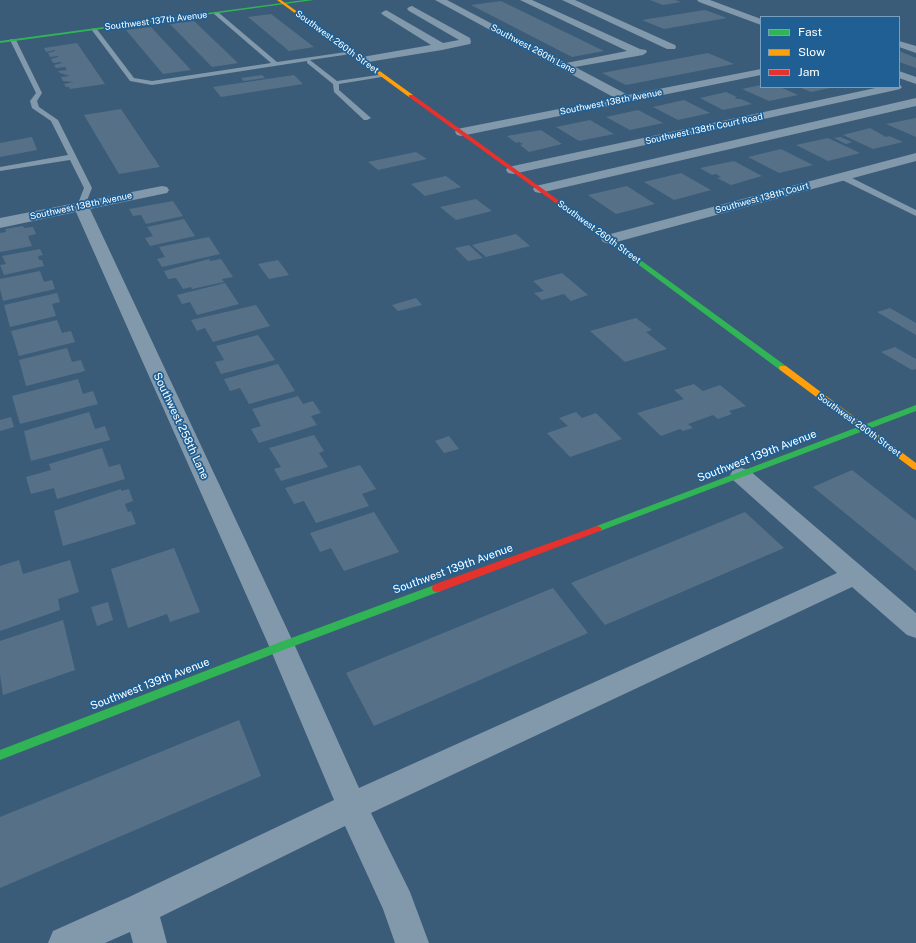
<!DOCTYPE html>
<html>
<head>
<meta charset="utf-8">
<style>
	body { margin:0 }
	#map { position:relative; width:916px; height:943px; overflow:hidden; background:#3a5c78; font-family:"Public Sans",sans-serif }
	canvas { display:block }
	.legend { position:absolute; left:760px; top:16px; width:140px; height:72px; box-sizing:border-box; background:#1f5f93; border:1px solid #799fbe; margin:0; padding:5px 7px; list-style:none; font-size:12px; color:#fff }
	.legend li { display:flex; align-items:center; gap:8px; height:20px }
	.legend b { width:20px; border:1px solid #799fbe }
</style>
</head>
<body>
<div id="map">
<canvas width="916" height="943"></canvas>
<ul class="legend">
<li><b style="height:5px;background:#30b455"></b>Fast</li>
<li><b style="height:5px;background:#ff9f0a"></b>Slow</li>
<li><b style="height:5px;background:#e5322d"></b>Jam</li>
</ul>
</div>
<script>
const context = document.querySelector('canvas').getContext('2d');
context.lineJoin = 'round';
function paint(path, color) {
  context.fillStyle = color;
  context.fill(path, 'evenodd');
}
function toPath(rows) {
  const path = new Path2D();
  for (const r of rows) {
    path.moveTo(r[0], r[1]);
    for (let i = 2; i < r.length; i += 2) path.lineTo(r[i], r[i + 1]);
  }
  return path;
}
function label(font, color, halo, rows, align = 'center') {
  context.font = font + ' "Public Sans",sans-serif';
  context.lineWidth = 3.5;
  context.setLineDash([]);
  context.textBaseline = 'middle';
  context.strokeStyle = halo;
  context.fillStyle = color;
  for (const [text, x, y, turn = 0] of rows) {
    context.save();
    context.translate(x, y);
    context.rotate((+turn || 0) * Math.PI / 180);
    context.textAlign = isNaN(turn) ? turn : align;
    if (halo) context.strokeText(text, 0, 0);
    context.fillText(text, 0, 0);
    context.restore();
  }
}
paint(toPath([
	[650,0,675,0,681,2,663,5],
	[501,1,604,51,572,57,471,5],
	[705,10,727,18,664,29,642,20],
	[271,14,314,47,289,51,248,17],
	[194,21,238,63,212,67,170,24],
	[151,27,191,70,163,74,126,30],
	[77,43,105,84,70,89,69,87,66,87,64,84,73,82,63,81,61,77,70,76,60,73,58,71,67,70,65,67,56,68,54,65,62,63,61,62,53,63,51,59,58,57,58,56,50,57,48,53,55,51,55,50,46,52,44,48],
	[899,51,916,58,916,68,899,62],
	[708,53,734,64,626,85,602,73],
	[262,75,265,78,244,81,241,78],
	[294,75,303,84,221,97,213,87],
	[761,85,761,87,780,87,798,95,769,101,742,89],
	[799,87,830,87,830,88,811,92],
	[726,92,737,97,734,98,738,99,741,99,752,104,723,110,700,98],
	[684,100,710,113,678,120,653,107],
	[121,109,160,167,119,174,84,115],
	[638,110,663,123,630,130,606,117],
	[916,118,916,137,886,124],
	[590,120,614,134,579,141,556,127],
	[870,128,886,137,889,136,903,142,873,149,843,135],
	[541,130,562,144,529,152,520,145,523,144,519,142,516,143,507,136],
	[32,137,37,150,0,157,0,143],
	[840,137,852,142,846,144,834,138],
	[828,138,860,153,828,161,796,145],
	[781,149,813,165,779,173,748,157],
	[416,152,427,159,378,170,368,162],
	[734,161,762,176,731,185,717,178,721,177,716,174,712,175,700,168],
	[681,173,711,190,674,200,644,182],
	[446,176,461,187,425,196,411,184],
	[627,186,655,204,616,214,588,195],
	[476,199,492,211,456,220,440,207],
	[173,201,183,216,146,224,141,215,133,216,129,209],
	[184,219,195,236,150,246,145,238,153,236,147,227],
	[23,226,24,228,33,227,36,234,28,236,32,246,0,252,0,233,6,232,5,229],
	[516,234,530,246,486,257,472,245],
	[209,237,220,254,162,267,157,259,165,257,159,247],
	[469,245,483,258,468,261,455,248],
	[40,249,43,255,38,256,39,260,42,260,44,266,4,275,0,265,6,264,2,256],
	[209,259,210,261,221,259,233,277,222,279,224,282,192,289,191,287,183,289,176,278,168,279,164,271],
	[278,260,289,275,269,279,258,264],
	[40,271,44,282,52,280,55,289,3,301,0,289,0,279],
	[562,273,588,295,571,301,564,294,542,300,534,293,544,291,533,281],
	[225,283,239,304,197,315,190,302,182,304,177,295],
	[57,293,60,302,52,304,56,316,10,327,4,305],
	[416,298,422,305,398,311,392,305],
	[256,305,270,326,213,342,205,328,197,331,191,320],
	[890,308,916,323,916,335,877,312],
	[636,318,652,330,646,332,667,349,625,362,590,331],
	[57,320,62,333,71,331,75,342,19,356,11,331],
	[258,335,275,360,221,374,215,362,224,360,216,346],
	[895,347,916,359,916,369,912,370,881,352],
	[67,348,72,362,81,360,85,371,26,386,19,360],
	[278,364,295,391,249,404,240,388,230,391,224,379],
	[78,379,83,394,93,391,98,404,20,424,12,396],
	[694,384,703,391,720,385,746,406,729,411,732,414,718,419,713,415,688,424,693,428,683,431,680,429,661,436,637,413,684,399,674,390],
	[298,396,303,404,313,401,321,413,311,416,317,425,259,443,251,429,261,426,252,409],
	[89,412,95,429,105,426,110,440,31,461,24,431],
	[576,412,582,418,596,413,622,439,570,457,547,433,568,426,559,418],
	[11,417,14,427,0,431,0,420],
	[314,435,324,451,319,453,328,467,281,481,274,469,281,467,269,448],
	[449,436,459,449,444,453,435,441],
	[102,448,109,467,120,464,125,479,57,499,54,488,31,494,26,477,51,470,49,464],
	[360,465,376,489,362,494,369,506,316,523,304,501,294,504,285,488],
	[852,470,916,520,916,571,813,487],
	[121,489,121,491,129,489,133,501,125,504,128,512,131,511,136,524,63,546,54,511],
	[374,512,399,552,344,571,331,548,320,552,310,533],
	[745,512,784,548,605,625,571,583],
	[174,548,200,612,170,622,167,614,128,628,111,569],
	[19,560,23,574,70,560,79,592,58,599,60,610,0,631,0,566],
	[553,588,588,633,374,726,346,673],
	[108,602,113,620,97,626,91,607],
	[63,620,75,670,3,695,0,675,0,641],
	[239,720,261,776,0,888,0,817]
]), '#567187');
paint(toPath([
	[214,12,218,12,277,62,353,51,354,52,351,54,310,60,337,81,384,74,384,76,382,77,339,84,339,90,371,118,367,120,364,120,334,92,333,84,307,63,307,61,152,85,130,81,91,29,96,28,134,78,152,81,271,63,214,14,214,12],
	[11,39,16,40,42,93,37,101,39,107,58,120,92,188,84,208,78,208,77,206,84,188,70,160,0,171,0,167,68,155,51,121,32,108,30,101,36,93,10,40,11,39],
	[840,175,846,175,916,210,916,216,840,179,839,177,840,175]
]), '#8298ab');
paint(toPath([
	[435,0,447,0,566,63,627,51,520,0,532,0,640,49,646,50,647,52,643,55,575,67,628,95,761,69,761,75,461,136,457,135,455,132,457,129,615,98,435,0],
	[562,0,575,0,675,45,676,47,675,49,667,49,562,0],
	[697,0,710,0,761,19,761,25,699,2,697,0],
	[412,6,470,38,471,42,470,44,442,50,362,63,358,62,357,60,362,57,431,45,383,15,381,13,386,10,443,43,459,40,409,11,407,9,409,7,412,6],
	[899,41,916,46,916,53,899,47,899,41],
	[899,71,916,77,916,84,899,78,899,71],
	[899,84,902,87,900,89,896,90,513,174,508,173,506,170,508,167,513,166,880,87,899,87,899,84],
	[916,98,916,106,540,193,535,192,533,189,535,186,540,185,916,98],
	[916,153,916,161,609,244,603,242,601,239,603,236,916,153],
	[162,186,167,187,169,190,167,193,90,209,295,646,359,788,837,573,733,480,730,475,733,470,741,468,749,470,916,613,916,638,907,635,852,587,371,813,410,892,429,943,395,943,383,909,345,826,160,917,167,943,133,943,130,932,105,943,48,943,53,931,129,897,334,800,269,646,76,212,0,228,0,218,162,186]
]), '#8298ab');
paint(toPath([
	[304,0,314,0,0,43,0,41,304,0],
	[561,205,565,205,786,366,787,368,786,370,780,370,561,207,561,205],
	[916,405,916,411,600,531,594,531,592,529,594,527,916,405],
	[437,584,441,585,442,588,441,591,286,649,0,760,0,750,278,643,437,584]
]), '#30b455');
paint(toPath([
	[277,0,281,0,413,95,413,97,409,97,277,0],
	[780,366,786,366,916,463,916,470,913,469,780,370,779,368,780,366]
]), '#ff9f0a');
paint(toPath([
	[409,95,413,95,565,205,565,207,561,207,409,97,409,95],
	[597,526,600,527,602,529,600,531,441,591,437,592,433,591,432,588,433,585,597,526]
]), '#e5322d');
label('9px', '#fff', '#1f5f93', [
	["Southwest 137th Avenue",156,21,-7],
	["Southwest 260th Street",337,42,36],
	["Southwest 260th Lane",533,49,28],
	["Southwest 138th Avenue",611,102,-11],
	["Southwest 138th Court Road",704,129,-12],
	["Southwest 138th Court",762,198,-15],
	["Southwest 138th Avenue",81,206,-12],
	["Southwest 260th Street",599,232,36],
	["Southwest 260th Street",859,425,36]
]);
label('11px', '#fff', '#1f5f93', [
	["Southwest 258th Lane",181,426,65],
	["Southwest 139th Avenue",757,456,-21],
	["Southwest 139th Avenue",453,569,-20],
	["Southwest 139th Avenue",150,684,-21]
]);
</script>
</body>
</html>
